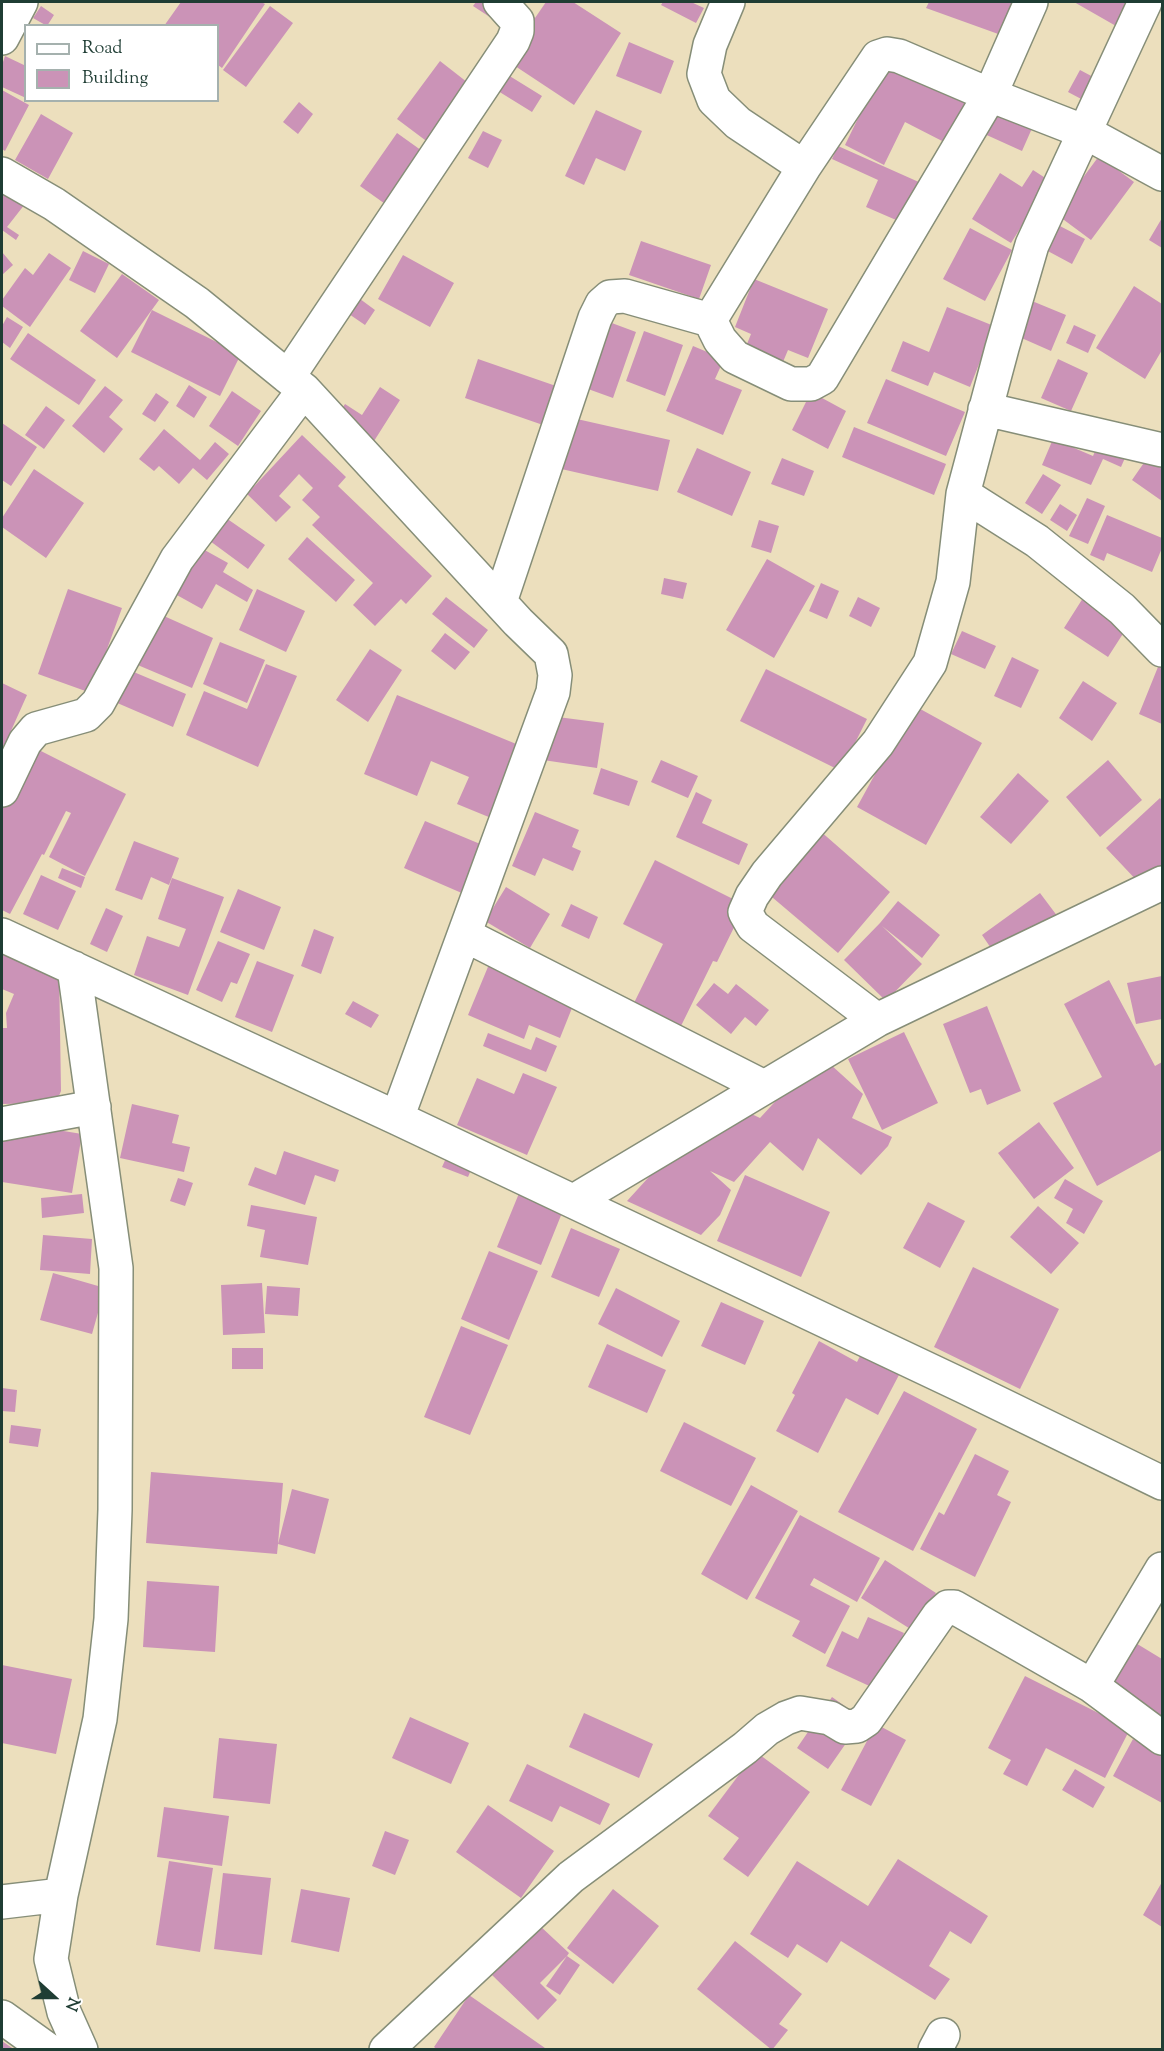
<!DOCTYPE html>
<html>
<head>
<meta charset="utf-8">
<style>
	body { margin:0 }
	#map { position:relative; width:1164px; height:2051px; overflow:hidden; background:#ecdfbd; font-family:"Sorts Mill Goudy",serif }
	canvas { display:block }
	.frame { position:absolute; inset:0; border:3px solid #1f3d34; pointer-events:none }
	.legend { position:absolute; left:24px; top:24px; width:195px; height:78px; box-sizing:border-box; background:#fff; border:2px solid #a5b1ae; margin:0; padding:8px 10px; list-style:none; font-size:18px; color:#1f3d34 }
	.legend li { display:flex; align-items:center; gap:12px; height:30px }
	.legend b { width:30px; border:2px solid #a5b1ae }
	.north { position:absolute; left:24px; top:1967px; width:60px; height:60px; -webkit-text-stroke:4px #fff; paint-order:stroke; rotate:111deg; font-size:16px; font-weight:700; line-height:24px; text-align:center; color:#1f3d34 }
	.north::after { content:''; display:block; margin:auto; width:21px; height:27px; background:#1f3d34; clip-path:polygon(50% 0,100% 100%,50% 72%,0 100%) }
</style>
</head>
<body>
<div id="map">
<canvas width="1164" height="2051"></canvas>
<div class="frame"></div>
<ul class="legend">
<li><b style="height:8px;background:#fff"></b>Road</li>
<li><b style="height:16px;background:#cb93b7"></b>Building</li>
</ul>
<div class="north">N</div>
</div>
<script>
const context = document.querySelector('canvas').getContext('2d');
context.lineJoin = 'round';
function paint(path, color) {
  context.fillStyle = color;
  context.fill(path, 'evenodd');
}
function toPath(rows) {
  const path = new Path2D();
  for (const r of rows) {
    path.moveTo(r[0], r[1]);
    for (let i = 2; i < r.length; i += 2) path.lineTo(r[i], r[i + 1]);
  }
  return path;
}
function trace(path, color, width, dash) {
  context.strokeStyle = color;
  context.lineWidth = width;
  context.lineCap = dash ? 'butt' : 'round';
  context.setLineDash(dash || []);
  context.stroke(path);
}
paint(toPath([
	[181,2,261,2,265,4,222,68,218,65,218,26,164,26],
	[476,2,499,2,502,25,473,6],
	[546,2,573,2,621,33,574,105,506,60,534,17,535,18],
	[663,2,691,2,704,8,696,23,661,5],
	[929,2,1008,2,1012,3,1001,35,926,8],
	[1074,2,1140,2,1123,30],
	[41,6,54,15,47,26,33,18],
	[270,6,293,23,246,87,223,70],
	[629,42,674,61,661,94,616,76],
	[5,56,26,66,26,98,2,87,2,65],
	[887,59,968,99,946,143,905,122,884,165,845,145],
	[440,61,472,86,429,143,397,119],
	[1080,70,1097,79,1085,101,1068,92],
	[508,75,542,96,532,112,498,91],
	[2,90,29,105,5,151,2,149],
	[995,97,1037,117,1022,151,980,132],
	[299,102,313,114,298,134,283,122],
	[596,110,642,131,625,171,596,158,584,185,565,176],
	[41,114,73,133,48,179,15,160],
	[483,131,502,140,488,168,468,158],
	[397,133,425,153,388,206,360,186],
	[838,146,921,183,903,223,866,207,878,180,832,159],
	[1099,156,1134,182,1091,240,1056,214],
	[1033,170,1050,181,1011,243,972,219,1000,173,1022,187],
	[2,186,25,204,7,227,19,235,16,240,2,230],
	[1162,218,1162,248,1149,240],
	[1056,224,1085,239,1072,264,1044,249],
	[970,228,1012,250,985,301,943,279],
	[641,241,711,265,699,299,629,275],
	[83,251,109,264,95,293,69,280],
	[2,252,13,265,2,275],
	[49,253,71,268,30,327,2,306,2,300,25,268,33,275],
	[403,255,454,283,430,327,378,299],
	[122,274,159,300,117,358,80,331],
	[754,279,828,309,808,358,788,350,780,369,743,354,751,334,735,327],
	[1134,286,1162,304,1162,350,1145,379,1096,348],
	[356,296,375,310,365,325,346,312],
	[1032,301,1066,315,1051,351,1017,336],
	[947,307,994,326,970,387,934,372,928,386,891,371,903,341,929,352],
	[152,310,241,354,220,396,131,352],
	[7,317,23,327,10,348,2,342,2,326],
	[601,319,636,332,613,398,577,385],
	[1074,325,1096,335,1088,353,1066,343],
	[644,331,683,345,665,396,626,381],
	[28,333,96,380,79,405,10,359],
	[693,346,724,359,715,379,742,390,723,435,666,411],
	[478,359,556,386,543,425,465,398],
	[1058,359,1088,373,1071,411,1041,398],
	[886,379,965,412,946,456,867,423],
	[189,385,207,397,194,418,176,406],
	[105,386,123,400,109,417,123,429,104,453,72,426],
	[380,387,400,400,369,449,332,425,345,404,362,415],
	[232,391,261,411,238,446,209,426],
	[811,392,846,411,828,449,792,430],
	[156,393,169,402,155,422,142,414],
	[46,406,65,420,44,449,25,435],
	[568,417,670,440,658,491,557,468],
	[2,423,37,447,11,486,2,480],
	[854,427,946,464,934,495,842,457],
	[164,429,200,460,215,442,229,454,207,480,193,468,179,484,159,466,154,471,139,459],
	[302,435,346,477,338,486,432,576,406,604,401,599,375,626,353,605,373,583,312,525,320,517,302,500,313,488,299,474,279,496,291,507,276,522,247,494],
	[1053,439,1093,456,1100,440,1128,451,1121,467,1103,459,1091,485,1042,465],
	[697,448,751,472,732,516,677,492],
	[1150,454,1162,463,1162,501,1132,480],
	[782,458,814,471,804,496,771,484],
	[34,469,84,503,46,558,2,527,2,518],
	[1043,474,1061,485,1042,514,1025,503],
	[1087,498,1105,506,1088,544,1069,536],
	[1060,504,1077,515,1067,531,1050,520],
	[1107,515,1162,538,1162,548,1152,572,1107,553,1104,561,1090,555],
	[226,518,265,545,248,569,210,541],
	[759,520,779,526,771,553,751,547],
	[307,537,355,580,336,602,288,559],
	[201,548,228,563,223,572,253,590,247,602,216,584,202,609,175,594],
	[767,559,815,586,774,658,726,630],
	[664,578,687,583,683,599,661,594],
	[821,583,839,591,827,619,809,611],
	[1090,587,1135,615,1108,657,1064,628],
	[68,589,122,608,91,693,38,674],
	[257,589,305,611,286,652,239,630],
	[446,597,488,630,474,648,432,614],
	[858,597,880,608,871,627,849,616],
	[155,612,213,638,192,688,133,663],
	[962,631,996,646,985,669,951,654],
	[445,633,470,652,455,670,431,651],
	[220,642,265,660,247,703,203,684],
	[370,649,402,670,368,722,336,700],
	[1012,657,1039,670,1021,708,994,696],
	[1162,657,1162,724,1139,714],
	[266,664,297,676,258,767,186,735,204,691,247,709],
	[766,669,867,719,841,771,740,721],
	[129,670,186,694,173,727,115,702],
	[1083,681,1117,703,1092,741,1059,718],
	[2,683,27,695,2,751],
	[397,695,526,748,496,820,457,804,469,777,431,761,417,796,364,774],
	[913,705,982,743,926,845,857,807],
	[550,716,604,723,597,768,543,760],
	[33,747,126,794,85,876,49,857,71,813,66,811,44,855,42,854,10,914,2,910,2,809],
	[661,760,698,776,688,798,651,782],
	[1108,760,1142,800,1100,837,1066,797],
	[601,768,638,781,629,806,593,794],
	[1018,773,1049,801,1011,844,980,817],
	[696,792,712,800,702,823,748,844,739,865,676,837],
	[1160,798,1162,801,1162,865,1141,885,1106,848],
	[535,812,579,830,572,847,581,851,573,871,543,858,535,876,512,866],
	[425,821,485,846,464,894,404,868],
	[819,830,890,892,838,953,766,892],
	[134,841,179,858,169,885,151,877,142,900,115,890],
	[655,860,745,905,717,962,713,961,680,1028,633,1005,663,944,623,924],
	[62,868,85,877,81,888,58,878],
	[41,875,76,891,58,930,23,914],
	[172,878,224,897,188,995,134,975,147,936,179,947,186,929,158,919],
	[506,887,550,914,530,948,485,921],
	[238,889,281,907,264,950,220,932],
	[1040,893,1058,917,999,960,982,935],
	[898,901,940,935,922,958,882,926,922,964,886,1001,844,960,880,923],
	[571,904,598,917,589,939,561,926],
	[106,908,123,916,107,952,90,944],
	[314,929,334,937,321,974,301,966],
	[218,941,250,954,237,984,231,982,222,1002,196,990],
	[2,944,59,966,61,1091,56,1103,2,1104,2,1028,7,1028,6,1013,14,994,2,989],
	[257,961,294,975,272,1032,235,1017],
	[490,962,576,998,560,1038,529,1025,524,1039,468,1015],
	[1162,976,1162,1019,1136,1024,1127,983],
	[1109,980,1155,1066,1162,1062,1162,1150,1097,1186,1053,1103,1102,1077,1064,1004],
	[714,983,728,994,736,984,769,1010,756,1026,745,1017,731,1034,696,1005],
	[353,1001,379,1015,371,1028,345,1014],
	[987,1006,1021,1091,987,1105,981,1089,970,1093,943,1024],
	[904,1032,938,1103,882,1130,848,1059],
	[488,1033,531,1050,536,1037,557,1046,546,1072,483,1046],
	[819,1054,863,1094,852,1118,892,1137,888,1146,861,1175,818,1138,803,1171,770,1142,734,1182,710,1171,731,1190,720,1215,701,1235,627,1201,720,1099,760,1118],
	[523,1073,557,1087,527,1155,457,1125,477,1078,514,1094],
	[132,1104,179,1115,172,1143,190,1147,184,1172,120,1158],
	[2,1121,82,1134,72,1193,2,1182],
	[1039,1122,1074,1168,1034,1199,998,1153],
	[284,1151,339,1170,335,1182,315,1175,305,1205,248,1185,255,1167,276,1175],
	[448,1154,473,1165,468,1177,442,1167],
	[745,1175,830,1212,801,1277,717,1241],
	[178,1178,193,1183,185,1206,170,1201],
	[1065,1179,1103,1201,1084,1234,1066,1223,1073,1209,1054,1198],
	[522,1186,566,1203,541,1265,497,1247],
	[82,1194,84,1213,42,1218,41,1198],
	[928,1202,965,1221,940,1268,903,1248],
	[251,1205,317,1217,308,1265,260,1257,265,1230,247,1226],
	[1038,1206,1079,1243,1051,1274,1010,1237],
	[571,1228,620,1249,599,1297,551,1277],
	[43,1235,92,1239,90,1274,40,1270],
	[489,1251,538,1271,509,1340,461,1319],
	[973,1267,1059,1309,1020,1389,934,1347],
	[53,1273,105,1288,92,1334,40,1320],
	[262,1283,265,1333,223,1335,221,1285],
	[267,1286,300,1288,298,1316,265,1314],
	[616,1288,680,1321,662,1357,598,1324],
	[721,1302,764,1321,745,1365,701,1346],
	[461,1326,508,1345,470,1435,424,1417],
	[819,1341,857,1362,862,1352,900,1373,878,1415,846,1398,818,1453,776,1431,795,1395,792,1393],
	[607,1344,666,1370,647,1413,588,1387],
	[232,1348,263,1348,263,1369,232,1369],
	[2,1388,17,1390,15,1412,2,1411],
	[904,1391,977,1429,913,1551,838,1512],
	[684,1422,756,1458,731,1506,660,1471],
	[11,1425,41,1429,38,1447,9,1443],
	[975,1454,1009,1471,997,1495,1011,1502,975,1577,920,1549,939,1512,944,1515],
	[151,1472,283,1483,278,1544,292,1489,329,1499,315,1554,278,1544,277,1554,146,1543],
	[751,1485,798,1511,747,1600,701,1574],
	[800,1515,880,1558,857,1602,814,1578,810,1585,850,1606,825,1654,792,1636,800,1621,755,1598],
	[885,1560,936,1593,912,1630,861,1598],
	[147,1581,219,1586,215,1652,143,1647],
	[868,1617,904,1633,878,1690,826,1666,842,1631,858,1639],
	[1134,1642,1162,1659,1162,1719,1109,1689],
	[2,1665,72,1679,56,1754,2,1743],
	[1025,1676,1130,1729,1105,1778,1046,1748,1027,1786,1003,1774,1011,1760,988,1748],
	[832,1697,863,1719,828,1769,797,1748],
	[584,1713,653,1744,639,1778,569,1747],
	[410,1717,469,1743,451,1784,392,1758],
	[876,1724,906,1740,871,1806,841,1790],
	[219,1738,277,1744,270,1804,213,1798],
	[1133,1739,1162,1755,1162,1803,1113,1776],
	[756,1752,810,1792,748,1877,723,1859,739,1838,708,1816],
	[527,1764,610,1804,600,1825,560,1806,552,1822,509,1801],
	[1075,1769,1105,1787,1093,1808,1062,1790],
	[488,1805,554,1851,521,1898,456,1852],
	[164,1807,229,1816,222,1866,157,1857],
	[385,1831,409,1840,395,1875,372,1866],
	[898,1859,988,1916,971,1944,950,1931,929,1966,950,1979,935,2000,841,1941,827,1963,797,1944,788,1958,750,1934,797,1861,868,1906],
	[169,1861,213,1868,200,1952,156,1945],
	[223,1873,271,1878,262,1955,214,1949],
	[1162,1882,1162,1927,1143,1915],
	[301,1889,350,1898,339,1952,291,1942],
	[613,1889,659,1926,613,1984,567,1948],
	[539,1925,569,1953,567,1956,580,1965,560,1995,546,1986,567,1956,540,1983,557,2000,538,2020,492,1975],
	[735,1941,802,1994,779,2024,788,2030,772,2050,697,1989],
	[469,1995,545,2048,544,2050,438,2050,434,2047],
	[2,2041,15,2050,2,2050]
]), '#cb93b7');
const minor = toPath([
	[728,2,710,45,704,74,714,100,738,123,804,167],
	[2,38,21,2],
	[2,174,54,204,197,303,304,390,518,622,551,654,555,675,553,692,397,1118],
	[710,320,720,340,735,357,791,384,811,384,822,378,990,95,1031,2],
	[288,377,513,41,517,31,517,21,500,2],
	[985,409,1162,450],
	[963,494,1037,541,1122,609,1162,650],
	[500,602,595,318,602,304,610,297,625,296,710,320,804,167,878,57,887,54,899,56,990,95,1085,132,1162,174],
	[2,790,25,742,36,729,86,715,98,703,177,559,304,390],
	[2,935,397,1118,963,1386,1162,1483],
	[465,935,764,1087],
	[74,968,116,1268,115,1510,111,1619,100,1719,61,1895,51,1959,64,2012,81,2050],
	[877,1020,753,926,745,912,752,896,767,874,878,743,930,663,953,582,963,494,1002,348,1032,245,1145,2],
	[2,1124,94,1107],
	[574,1201,877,1020,1162,883],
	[1092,1686,1162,1569],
	[2,1902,61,1895],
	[2,2017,48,2050],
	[386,2050,571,1877,745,1748,767,1729,786,1718,800,1713,830,1718,845,1727,857,1726,866,1720,939,1615,948,1607,954,1607,1092,1686,1162,1738],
	[935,2050,943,2035]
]);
trace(minor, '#868e78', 36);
trace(minor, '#fff', 33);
</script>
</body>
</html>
